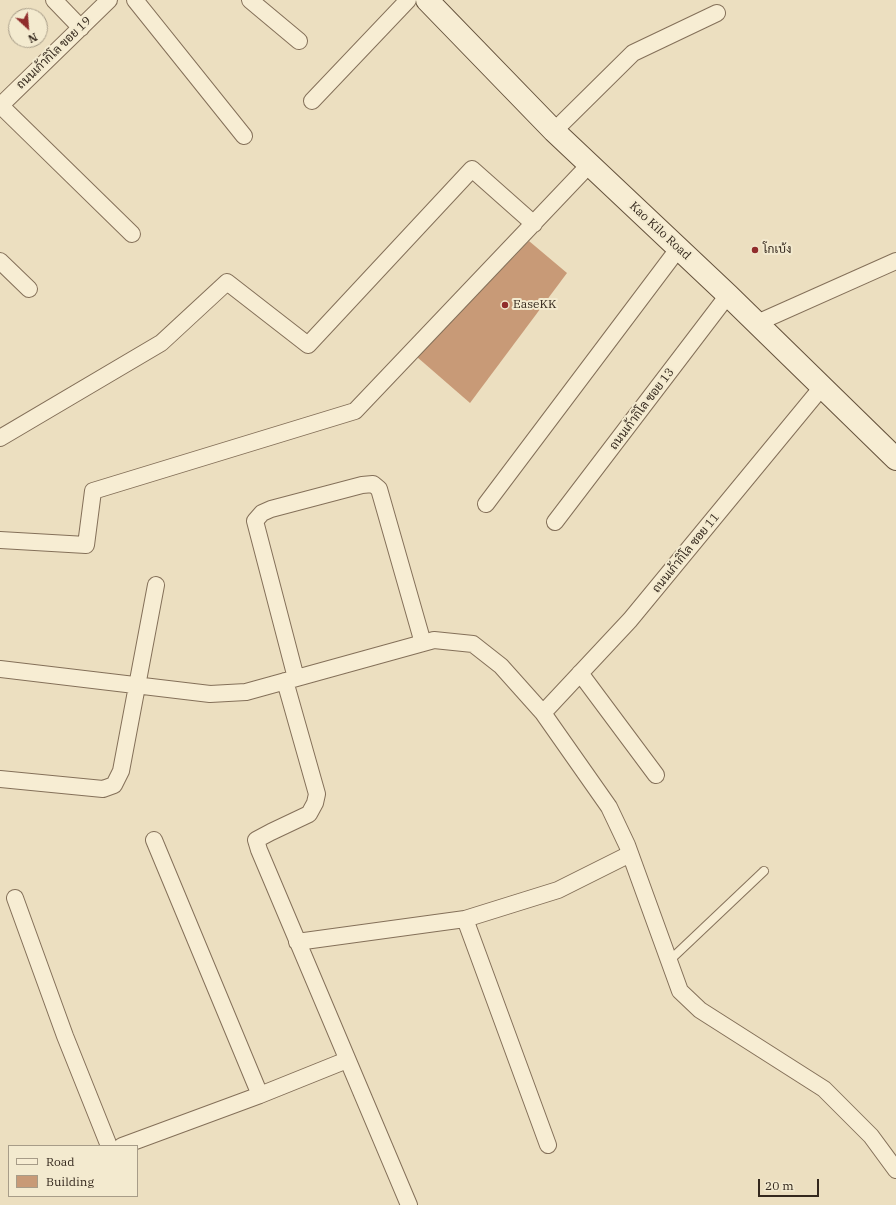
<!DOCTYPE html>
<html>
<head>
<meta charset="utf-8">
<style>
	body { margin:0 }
	#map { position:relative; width:896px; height:1205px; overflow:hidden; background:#ecdfc0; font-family:"IBM Plex Serif",serif }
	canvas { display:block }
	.legend { position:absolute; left:8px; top:1145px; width:130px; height:52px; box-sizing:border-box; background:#f3eacf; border:1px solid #a79c88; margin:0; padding:5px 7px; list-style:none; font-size:12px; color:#34281d }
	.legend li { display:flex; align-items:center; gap:8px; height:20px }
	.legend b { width:20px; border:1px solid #a79c88 }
	.north { position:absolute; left:8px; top:8px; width:40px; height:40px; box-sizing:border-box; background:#f3eacf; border:1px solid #a79c88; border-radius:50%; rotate:154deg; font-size:11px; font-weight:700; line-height:16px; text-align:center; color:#34281d }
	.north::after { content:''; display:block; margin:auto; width:14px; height:18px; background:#902d2c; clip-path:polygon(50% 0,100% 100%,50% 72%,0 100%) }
	.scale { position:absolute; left:758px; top:1179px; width:61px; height:18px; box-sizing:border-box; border:2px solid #34281d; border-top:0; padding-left:5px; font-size:12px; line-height:14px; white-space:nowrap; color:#34281d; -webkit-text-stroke:3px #f3eacf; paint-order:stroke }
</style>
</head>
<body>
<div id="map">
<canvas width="896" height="1205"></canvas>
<ul class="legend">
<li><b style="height:5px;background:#f7edd3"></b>Road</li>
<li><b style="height:11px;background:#c89a77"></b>Building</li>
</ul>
<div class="north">N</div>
<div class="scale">20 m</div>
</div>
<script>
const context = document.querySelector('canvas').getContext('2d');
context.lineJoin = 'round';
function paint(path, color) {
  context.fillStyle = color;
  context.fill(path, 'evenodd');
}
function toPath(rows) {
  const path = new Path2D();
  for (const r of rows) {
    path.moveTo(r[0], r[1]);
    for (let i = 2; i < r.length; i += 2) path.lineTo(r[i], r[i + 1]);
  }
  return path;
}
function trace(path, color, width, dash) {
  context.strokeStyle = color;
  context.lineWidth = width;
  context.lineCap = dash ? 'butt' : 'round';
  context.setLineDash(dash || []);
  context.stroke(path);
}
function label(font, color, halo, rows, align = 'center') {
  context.font = font + ' "IBM Plex Serif",Sarabun,serif';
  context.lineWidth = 4;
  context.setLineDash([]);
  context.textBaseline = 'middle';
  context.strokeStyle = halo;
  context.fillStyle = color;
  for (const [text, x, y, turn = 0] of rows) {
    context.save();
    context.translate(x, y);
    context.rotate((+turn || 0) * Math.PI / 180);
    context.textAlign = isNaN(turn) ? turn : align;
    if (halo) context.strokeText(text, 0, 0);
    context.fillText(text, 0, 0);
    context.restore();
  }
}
paint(toPath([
	[529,241,567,273,470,403,417,357]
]), '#c89a77');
const service = toPath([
	[669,961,764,871]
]);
const minor = toPath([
	[54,0,81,28],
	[135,0,244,136],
	[250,0,299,41],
	[312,101,408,0],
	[0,105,132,234],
	[0,106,109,0],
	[554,131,633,53,717,13],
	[0,261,29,289],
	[757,323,896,261],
	[0,438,161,343,227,282,308,345,472,169,534,224],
	[486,504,678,249],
	[555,522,728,295],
	[0,540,86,545,93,491,355,411,589,165],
	[0,669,210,694,246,692,434,640,473,644,501,666,543,713,609,807,627,845,680,991,700,1010,824,1089,871,1136,896,1170],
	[580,673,656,775],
	[296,678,255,521,262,513,271,509,362,485,373,484,379,489,423,643],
	[285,681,317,794,315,803,309,814,271,832,256,840,259,850,409,1205],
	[543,713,630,620,822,387],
	[0,779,103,789,114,785,121,771,156,585],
	[154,840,260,1095],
	[15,898,65,1036,109,1146],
	[465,919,548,1145],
	[297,942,465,919,558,890,630,854],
	[122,1146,260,1095,347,1060]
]);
const secondary = toPath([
	[427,0,554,131,728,295,896,459]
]);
trace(service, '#847059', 10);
trace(minor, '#847059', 18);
trace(secondary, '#65523c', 24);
trace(service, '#f7edd3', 8);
trace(minor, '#f7edd3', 16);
trace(secondary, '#f7edd3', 22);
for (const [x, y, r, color] of [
	[755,250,4,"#902d2c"],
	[505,305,4,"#902d2c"]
]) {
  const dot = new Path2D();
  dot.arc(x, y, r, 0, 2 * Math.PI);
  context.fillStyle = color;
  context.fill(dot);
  trace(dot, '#f3eacf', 1.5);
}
label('12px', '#34281d', '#f3eacf', [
	["ถนนเก้ากิโล ขอย 19",54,53,-44],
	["Kao Kilo Road",660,231,43],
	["ถนนเก้ากิโล ซอย 13",642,409,-53],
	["ถนนเก้ากิโล ซอย 11",686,553,-51]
]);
label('12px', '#34281d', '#f3eacf', [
	["โกเบ้ง",763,250],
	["EaseKK",513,305]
], 'left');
</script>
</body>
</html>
